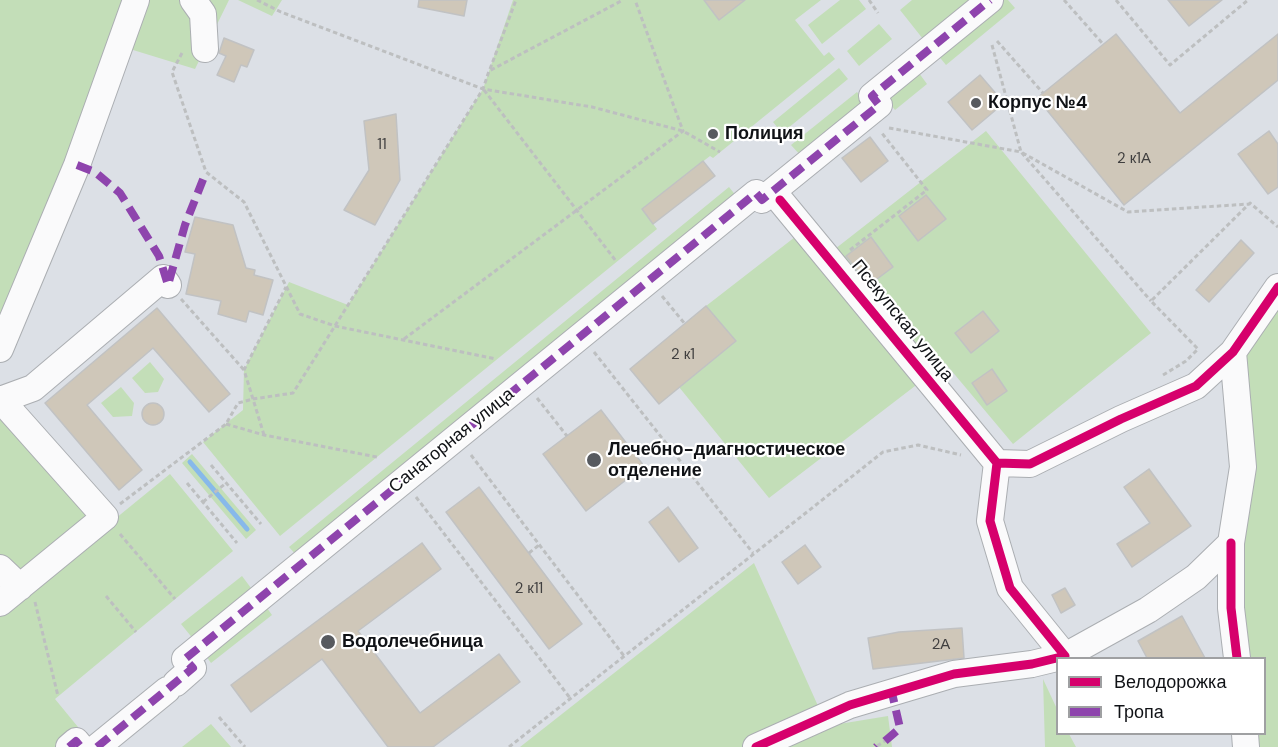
<!DOCTYPE html>
<html>
<head>
<meta charset="utf-8">
<style>
	body { margin:0 }
	#map { position:relative; width:1278px; height:747px; overflow:hidden; background:#dce0e6; font-family:"DM Sans",sans-serif }
	canvas { display:block }
	.legend { position:absolute; left:1056px; top:657px; width:210px; height:78px; box-sizing:border-box; background:#fff; border:2px solid #9fa0a2; margin:0; padding:8px 10px; list-style:none; font-size:18px; color:#101216 }
	.legend li { display:flex; align-items:center; gap:12px; height:30px }
	.legend b { width:30px; border:2px solid #9fa0a2 }
</style>
</head>
<body>
<div id="map">
<canvas width="1278" height="747"></canvas>
<ul class="legend">
<li><b style="height:8px;background:#d6006c"></b>Велодорожка</li>
<li><b style="height:8px;background:#8e44ad"></b>Тропа</li>
</ul>
</div>
<script>
const context = document.querySelector('canvas').getContext('2d');
context.lineJoin = 'round';
function paint(path, color) {
  context.fillStyle = color;
  context.fill(path, 'evenodd');
}
function toPath(rows) {
  const path = new Path2D();
  for (const r of rows) {
    if (r.length === 3) {
      path.moveTo(r[0] + r[2], r[1]);
      path.arc(r[0], r[1], r[2], 0, 2 * Math.PI);
      continue;
    }
    path.moveTo(r[0], r[1]);
    for (let i = 2; i < r.length; i += 2) path.lineTo(r[i], r[i + 1]);
  }
  return path;
}
function trace(path, color, width, dash) {
  context.strokeStyle = color;
  context.lineWidth = width;
  context.lineCap = dash ? 'butt' : 'round';
  context.setLineDash(dash || []);
  context.stroke(path);
}
function label(font, color, halo, rows, align = 'center') {
  context.font = font + ' "DM Sans",sans-serif';
  context.lineWidth = 4.5;
  context.setLineDash([]);
  context.textBaseline = 'middle';
  context.strokeStyle = halo;
  context.fillStyle = color;
  for (const [text, x, y, turn = 0] of rows) {
    context.save();
    context.translate(x, y);
    context.rotate((+turn || 0) * Math.PI / 180);
    context.textAlign = isNaN(turn) ? turn : align;
    if (halo) context.strokeText(text, 0, 0);
    context.fillText(text, 0, 0);
    context.restore();
  }
}
paint(toPath([
	[0,0,229,0,195,69,120,46,0,349],
	[238,0,282,0,272,16],
	[513,0,821,0,795,20,824,56,829,52,835,59,713,158,710,156,642,209,657,229,280,536,203,442,243,410,244,370,289,282,348,305,483,89],
	[840,0,859,0,866,9,822,44,808,25],
	[912,0,972,0,923,39,900,10],
	[1003,0,1008,0,1015,8,946,65,937,54],
	[879,24,892,39,859,66,847,51],
	[839,68,848,79,782,133,773,122],
	[916,69,927,84,895,110,883,95],
	[857,92,867,105,802,157,791,145],
	[986,131,1151,333,1013,444,945,363,769,498,679,387,735,341,706,306,795,237,817,263],
	[729,187,737,197,298,557,289,547],
	[1278,287,1278,747,1259,747,1258,734,1264,734,1264,658,1251,658,1231,543,1233,352],
	[150,362,164,379,158,392,145,393,132,378],
	[121,387,134,403,132,416,113,417,101,403],
	[0,400,110,523,170,474,233,551,55,699,78,727,56,747,0,747],
	[192,454,256,530,246,539,182,463],
	[754,563,827,726,888,716,892,747,520,747],
	[242,576,254,592,194,640,181,624],
	[267,608,272,615,211,663,206,656],
	[1043,679,1057,709,1058,734,1069,734,1076,747,1045,747],
	[211,724,231,747,182,747]
]), '#c3deb8');
trace(toPath([
	[190,462,247,529]
]), '#87b9ea', 5);
const building = toPath([
	[419,0,467,0,464,16,418,7,419,0],
	[704,0,745,0,719,20,704,0],
	[1168,0,1222,0,1189,26,1168,0],
	[1116,34,1180,113,1278,34,1278,80,1124,205,1037,98,1116,34],
	[224,38,254,50,247,67,241,65,234,82,217,75,226,56,219,53,224,38],
	[980,75,1004,103,972,130,948,102,980,75],
	[396,114,400,180,375,225,344,210,369,170,364,121,396,114],
	[1269,131,1278,144,1278,187,1268,194,1238,154,1269,131],
	[870,137,888,161,861,182,842,158,870,137],
	[703,161,715,176,653,224,642,209,703,161],
	[926,195,946,219,918,241,899,216,926,195],
	[195,217,233,225,246,268,255,270,254,275,273,280,263,315,249,311,246,322,218,314,221,301,186,294,195,254,185,252,195,217],
	[871,237,893,267,869,285,846,256,871,237],
	[1241,240,1254,253,1209,302,1196,290,1241,240],
	[706,306,736,341,659,404,630,369,706,306],
	[157,308,230,394,209,412,153,348,87,405,142,470,119,490,45,403,157,308],
	[983,311,999,331,971,353,955,333,983,311],
	[992,369,1007,391,987,405,972,383,992,369],
	[153,414,11],
	[601,410,644,466,586,511,543,454,601,410],
	[1149,469,1191,526,1132,567,1117,544,1150,523,1124,487,1149,469],
	[479,487,582,624,549,649,446,512,479,487],
	[668,507,698,548,679,562,649,522,668,507],
	[422,543,441,569,358,631,420,713,499,654,520,682,433,747,388,747,322,659,251,712,231,685,422,543],
	[805,545,821,567,798,584,782,562,805,545],
	[1065,588,1075,605,1061,613,1052,595,1065,588],
	[1182,616,1205,658,1147,658,1138,641,1182,616],
	[962,628,964,658,873,669,868,638,899,632,962,628]
]);
paint(building, '#cfc7b9');
trace(building, '#c1c2c3', 1.5);
const minor = toPath([
	[193,0,203,14,205,49],
	[780,200,997,463],
	[0,349,77,165,136,0],
	[0,399,105,517,0,603],
	[0,400,33,388,163,278,168,285],
	[1231,543,1231,608,1237,658],
	[0,568,20,587],
	[1065,656,1148,610,1196,577,1231,543,1243,467,1233,352],
	[176,683,193,668,185,659,756,193,762,200,879,105,872,96,990,0],
	[1245,734,1246,747],
	[69,747,76,741,81,747],
	[97,747,167,690],
	[756,747,850,705,954,674,1032,664,1065,656,1010,588,990,521,997,463,1030,464,1121,419,1196,386,1233,352,1278,287]
]);
trace(minor, '#abaeb2', 28);
trace(toPath([
	[257,0,281,12,483,89,592,107,683,131,720,152],
	[869,0,878,13],
	[1064,0,1103,44],
	[1116,0,1170,65,1248,0],
	[997,41,1043,93],
	[992,45,1021,152,1128,212,1249,204],
	[182,53,172,72,206,172,244,202,300,314,335,326,496,359],
	[490,69,516,0],
	[484,90,616,261],
	[889,128,1021,152,1151,301],
	[850,250,927,190,881,132],
	[662,296,685,324],
	[181,299,244,370],
	[404,339,683,131,635,0],
	[594,352,753,553],
	[1163,375,1186,361,1198,349,1151,301,1250,203,1278,227],
	[537,398,567,436],
	[226,424,264,435,377,457],
	[264,435,253,399,293,393,483,89,489,71,623,0],
	[471,455,624,656],
	[211,465,261,524],
	[187,483,237,543],
	[416,497,570,698],
	[203,502,226,483],
	[120,504,226,424,238,403,253,399,244,370,286,287],
	[120,534,175,599],
	[529,553,539,545],
	[106,596,136,632],
	[35,602,58,696],
	[219,717,245,747],
	[877,746,885,741],
	[509,747,883,452,918,445,961,455]
]), '#bdbfc0', 3, [4.5, 3]);
trace(minor, '#fafafb', 26);
trace(toPath([
	[77,165,95,172,120,193,159,256,168,285,185,225,206,172],
	[885,741,900,728,892,693],
	[69,747,76,741,81,747],
	[97,747,193,668,185,659,756,193,762,200,879,105,872,96,990,0],
	[876,747,877,746]
]), '#8e44ad', 8, [15, 8]);
trace(toPath([
	[780,200,997,463],
	[1231,543,1231,608,1237,658],
	[756,747,850,705,954,674,1032,664,1065,656,1010,588,990,521,997,463,1030,464,1121,419,1196,386,1233,352,1278,287]
]), '#d6006c', 9);
for (const [x, y, r, color] of [
	[976,103,6,"#575a5f"],
	[713,134,6,"#575a5f"],
	[594,460,8,"#575a5f"],
	[328,642,8,"#575a5f"]
]) {
  const dot = new Path2D();
  dot.arc(x, y, r, 0, 2 * Math.PI);
  context.fillStyle = color;
  context.fill(dot);
  trace(dot, '#fff', 2);
}
label('15px', '#403f3f', null, [
	["11",382,145],
	["2 к1А",1134,159],
	["2 к1",683,355],
	["2 к11",529,589],
	["2А",941,645]
]);
label('bold 18px', '#101216', '#fff', [
	["Корпус №4",988,103],
	["Полиция",725,134],
	["Лечебно-диагностическое",608,450],
	["отделение",608,471],
	["Водолечебница",342,642]
], 'left');
label('18px', '#101216', '#fff', [
	["Псекупская улица",902,321,51],
	["Санаторная улица",452,441,-39]
]);
</script>
</body>
</html>
